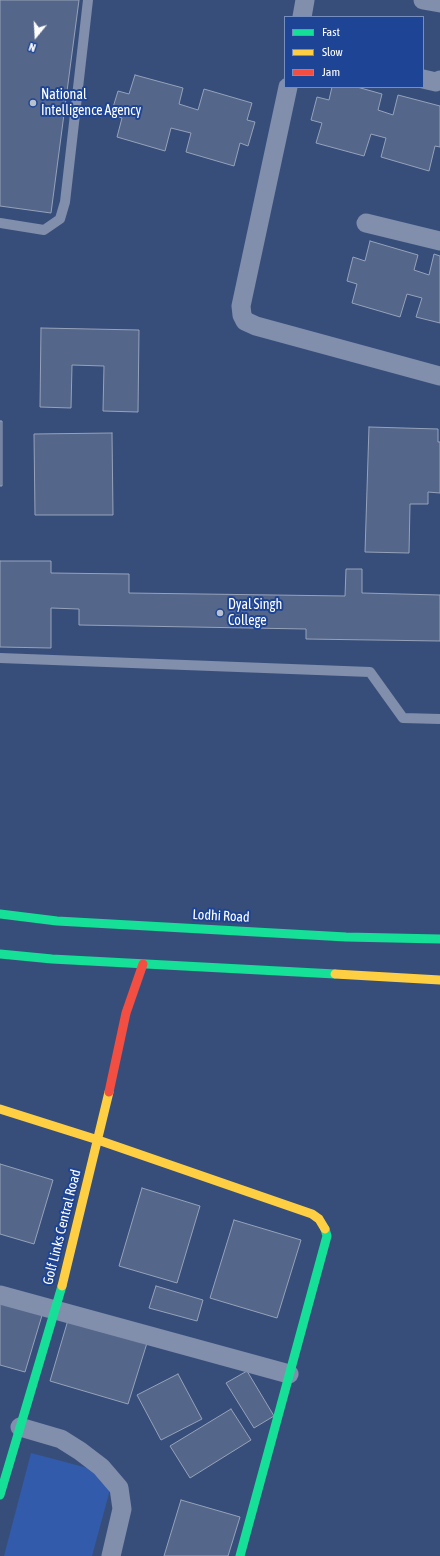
<!DOCTYPE html>
<html>
<head>
<meta charset="utf-8">
<style>
	body { margin:0 }
	#map { position:relative; width:440px; height:1556px; overflow:hidden; background:#384e7a; font-family:"Asap Condensed",sans-serif }
	canvas { display:block }
	.legend { position:absolute; left:284px; top:16px; width:140px; height:72px; box-sizing:border-box; background:#1d4495; border:1px solid #778fbf; margin:0; padding:5px 7px; list-style:none; font-size:12px; color:#fff }
	.legend li { display:flex; align-items:center; gap:8px; height:20px }
	.legend b { width:20px; border:1px solid #778fbf }
	.north { position:absolute; left:16px; top:16px; width:40px; height:40px; -webkit-text-stroke:3px #1d4495; paint-order:stroke; rotate:198deg; font-size:11px; font-weight:700; line-height:16px; text-align:center; color:#fff }
	.north::after { content:''; display:block; margin:auto; width:14px; height:18px; background:#fff; clip-path:polygon(50% 0,100% 100%,50% 72%,0 100%) }
</style>
</head>
<body>
<div id="map">
<canvas width="440" height="1556"></canvas>
<ul class="legend">
<li><b style="height:5px;background:#16e098"></b>Fast</li>
<li><b style="height:5px;background:#ffcf43"></b>Slow</li>
<li><b style="height:5px;background:#f24e42"></b>Jam</li>
</ul>
<div class="north">N</div>
</div>
<script>
const context = document.querySelector('canvas').getContext('2d');
context.lineJoin = 'round';
function paint(path, color) {
  context.fillStyle = color;
  context.fill(path, 'evenodd');
}
function toPath(rows) {
  const path = new Path2D();
  for (const r of rows) {
    path.moveTo(r[0], r[1]);
    for (let i = 2; i < r.length; i += 2) path.lineTo(r[i], r[i + 1]);
  }
  return path;
}
function trace(path, color, width, dash) {
  context.strokeStyle = color;
  context.lineWidth = width;
  context.lineCap = dash ? 'butt' : 'round';
  context.setLineDash(dash || []);
  context.stroke(path);
}
function label(font, color, halo, rows, align = 'center') {
  context.font = font + ' "Asap Condensed",sans-serif';
  context.lineWidth = 4;
  context.setLineDash([]);
  context.textBaseline = 'middle';
  context.strokeStyle = halo;
  context.fillStyle = color;
  for (const [text, x, y, turn = 0] of rows) {
    context.save();
    context.translate(x, y);
    context.rotate((+turn || 0) * Math.PI / 180);
    context.textAlign = isNaN(turn) ? turn : align;
    if (halo) context.strokeText(text, 0, 0);
    context.fillText(text, 0, 0);
    context.restore();
  }
}
paint(toPath([
	[31,1453,114,1475,92,1556,4,1556]
]), '#325bab');
const building = toPath([
	[0,0,79,0,51,213,0,206,0,0],
	[135,75,183,88,179,104,198,110,204,89,252,103,247,120,255,122,248,146,240,143,234,166,186,152,191,133,171,128,165,151,117,137,122,118,111,114,118,91,129,94,135,75],
	[332,87,357,87,382,94,378,110,393,115,398,95,440,106,440,147,435,146,429,171,381,157,386,138,371,134,364,156,316,143,322,123,311,120,317,97,329,100,332,87],
	[370,241,418,255,414,270,429,275,434,254,440,256,440,323,416,317,422,298,407,294,400,317,352,303,357,284,347,281,353,257,365,261,370,241],
	[41,328,139,330,138,412,103,411,104,366,72,365,71,408,40,407,41,328],
	[0,421,2,421,2,486,0,486,0,421],
	[369,427,438,429,438,442,440,442,440,493,428,492,428,504,410,504,409,553,365,552,369,427],
	[112,433,113,515,35,515,34,434,112,433],
	[0,561,51,561,51,573,129,574,129,593,345,596,346,569,362,569,362,593,440,595,440,641,306,639,306,629,79,625,79,609,51,608,51,648,0,647,0,561],
	[0,1164,53,1180,34,1244,0,1234,0,1164],
	[142,1188,200,1206,177,1283,119,1266,142,1188],
	[234,1220,301,1240,277,1318,210,1298,234,1220],
	[156,1286,203,1300,197,1321,149,1308,156,1286],
	[0,1300,43,1312,25,1372,0,1365,0,1300],
	[68,1320,147,1343,128,1404,50,1381,68,1320],
	[247,1371,274,1416,254,1428,226,1383,247,1371],
	[178,1374,202,1419,161,1440,137,1395,178,1374],
	[231,1409,251,1440,190,1478,170,1446,231,1409],
	[181,1500,240,1517,228,1556,164,1556,181,1500]
]);
paint(building, '#546689');
trace(building, '#96a2ba', 1);
trace(toPath([
	[0,223,44,230,60,219,65,202,88,0],
	[0,658,370,672,403,718,440,719]
]), '#818fad', 10);
trace(toPath([
	[423,0,440,3],
	[302,17,305,0],
	[423,79,436,82,440,80],
	[288,87,241,306,242,315,245,321,256,326,440,376],
	[366,223,440,241],
	[0,1295,289,1374],
	[20,1427,61,1439,80,1451,101,1467,119,1488,122,1509,111,1556]
]), '#818fad', 19);
trace(toPath([
	[0,914,57,921,346,937,440,939],
	[0,954,52,959,335,974],
	[0,1495,62,1286],
	[240,1556,327,1236,325,1229]
]), '#16e098', 9);
trace(toPath([
	[335,974,440,980],
	[0,1109,98,1140,312,1214,319,1219,325,1229],
	[62,1286,109,1092]
]), '#ffcf43', 9);
trace(toPath([
	[109,1092,126,1013,143,964]
]), '#f24e42', 9);
for (const [x, y, r, color] of [
	[33,103,4,"#b9c1d0"],
	[220,613,4,"#b9c1d0"]
]) {
  const dot = new Path2D();
  dot.arc(x, y, r, 0, 2 * Math.PI);
  context.fillStyle = color;
  context.fill(dot);
  trace(dot, '#1d4495', 1.5);
}
label('14px', '#fff', '#1d4495', [
	["National",41,95],
	["Intelligence Agency",41,111],
	["Dyal Singh",228,605],
	["College",228,621]
], 'left');
label('14px', '#fff', '#1d4495', [
	["Lodhi Road",221,916,3],
	["Golf Links Central Road",62,1227,-76]
]);
</script>
</body>
</html>
